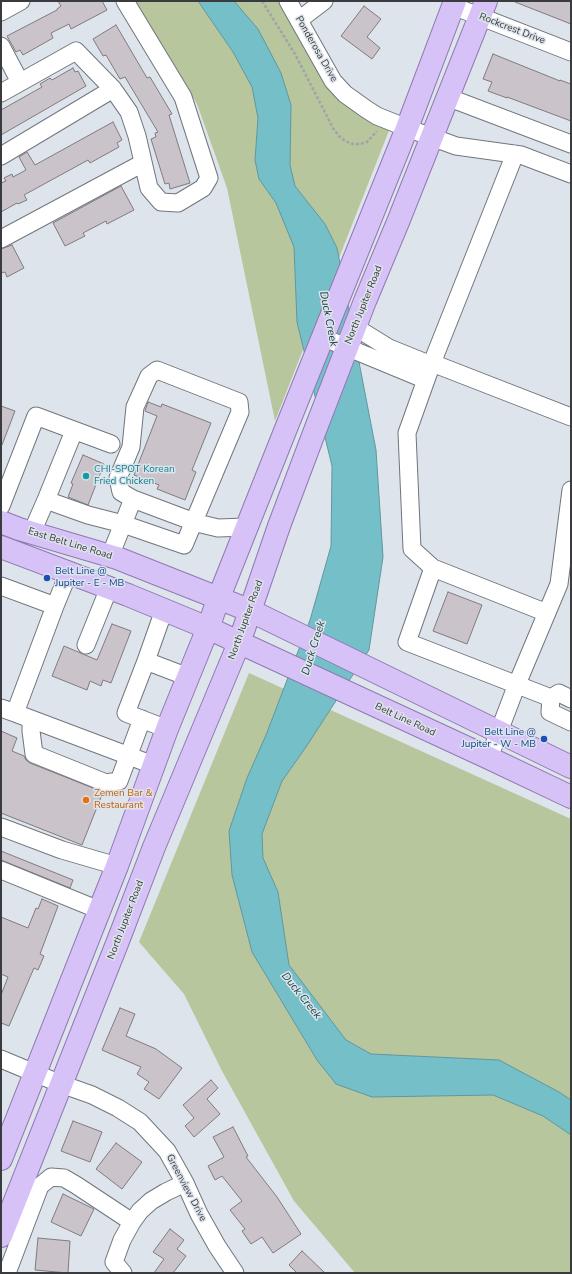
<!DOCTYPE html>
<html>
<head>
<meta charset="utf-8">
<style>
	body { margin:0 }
	#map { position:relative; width:572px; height:1274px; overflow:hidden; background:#dee4eb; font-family:"Nunito Sans",sans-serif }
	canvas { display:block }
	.frame { position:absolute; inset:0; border:2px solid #393b3e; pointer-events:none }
</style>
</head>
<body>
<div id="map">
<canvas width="572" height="1274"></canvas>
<div class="frame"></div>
</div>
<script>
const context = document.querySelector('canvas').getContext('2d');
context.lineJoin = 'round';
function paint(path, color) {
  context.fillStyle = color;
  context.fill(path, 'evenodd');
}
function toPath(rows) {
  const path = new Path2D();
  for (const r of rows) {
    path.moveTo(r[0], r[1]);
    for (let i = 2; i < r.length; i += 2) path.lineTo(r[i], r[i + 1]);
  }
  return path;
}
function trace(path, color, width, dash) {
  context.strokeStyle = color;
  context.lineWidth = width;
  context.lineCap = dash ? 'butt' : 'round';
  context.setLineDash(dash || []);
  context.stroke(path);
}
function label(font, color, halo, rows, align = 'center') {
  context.font = font + ' "Nunito Sans",sans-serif';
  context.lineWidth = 3;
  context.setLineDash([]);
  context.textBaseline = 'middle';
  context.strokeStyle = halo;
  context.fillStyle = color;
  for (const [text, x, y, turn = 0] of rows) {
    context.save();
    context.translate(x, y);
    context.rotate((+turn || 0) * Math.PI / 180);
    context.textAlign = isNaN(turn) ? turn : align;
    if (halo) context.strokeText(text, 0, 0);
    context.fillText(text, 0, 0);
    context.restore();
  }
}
paint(toPath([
	[135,1,279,1,329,86,390,128,275,421,227,188,197,104],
	[249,673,571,819,571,1273,355,1273,294,1201,222,1071,184,994,139,942]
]), '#b7c69d');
const water = toPath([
	[198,1,234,1,258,29,281,73,291,105,290,165,295,186,325,224,337,248,376,450,383,557,369,650,306,747,282,781,262,834,263,858,278,892,289,965,346,1040,371,1054,499,1060,559,1092,571,1100,571,1135,543,1116,493,1095,372,1097,336,1084,317,1060,252,952,232,875,229,831,247,778,266,735,310,620,331,546,332,466,297,322,294,247,276,203,259,179,255,160,258,118,252,87,233,52,198,1]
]);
paint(water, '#74bfc8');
trace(water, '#62979f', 1);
const building = toPath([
	[58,1,102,1,107,10,71,29,69,24,51,33,53,38,23,55,20,50,16,52,7,36,57,10,57,9,61,6,58,1],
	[515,1,571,1,571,24,515,2,515,1],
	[364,6,381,19,367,37,380,48,372,59,341,36,364,6],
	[116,25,147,78,150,77,172,114,169,115,190,183,170,189,169,183,165,184,151,139,156,137,155,133,158,132,125,77,120,79,106,55,103,56,93,39,116,25],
	[493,54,560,81,560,80,571,84,571,121,507,97,507,98,488,91,492,82,483,79,493,54],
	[73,68,75,72,78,71,86,86,1,135,1,110,42,87,40,84,50,78,52,80,73,68],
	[113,122,122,140,117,143,119,147,90,163,88,160,24,195,27,200,18,204,17,203,1,212,1,183,6,181,4,178,12,174,13,177,26,170,19,157,27,152,35,165,113,122],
	[121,186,134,210,107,224,106,221,83,233,85,236,65,246,53,223,121,186],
	[12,245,24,268,7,277,5,272,1,273,1,249,12,245],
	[148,402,161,407,162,404,211,423,192,470,196,472,185,500,157,489,159,485,134,475,157,416,145,411,148,402],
	[1,406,15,411,2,445,1,445,1,406],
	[83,455,104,464,88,505,68,497,73,484,71,483,83,455],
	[448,592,482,605,467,644,433,631,448,592],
	[112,624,131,631,111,683,103,680,101,686,90,681,87,690,52,676,64,646,97,660,112,624],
	[1,731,17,738,12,751,24,756,26,760,30,763,103,792,82,845,1,813,1,731],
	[1,851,73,880,70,888,1,860,1,851],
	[42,899,58,906,40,954,44,956,38,970,34,968,9,1026,1,1023,1,995,8,977,1,974,1,917,28,928,36,908,38,909,42,899],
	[120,1008,135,1014,126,1036,156,1049,182,1068,159,1099,144,1089,149,1082,137,1074,141,1067,102,1050,120,1008],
	[211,1080,218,1088,207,1099,220,1114,194,1137,185,1126,194,1118,183,1105,211,1080],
	[73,1121,102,1132,90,1162,61,1151,73,1121],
	[233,1127,248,1156,246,1157,277,1197,301,1234,273,1253,262,1237,251,1244,242,1231,245,1229,230,1210,242,1201,222,1176,215,1180,208,1166,224,1157,213,1137,233,1127],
	[116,1143,142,1162,122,1189,96,1169,116,1143],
	[63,1194,94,1209,81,1236,51,1222,63,1194],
	[170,1229,184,1240,177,1249,186,1256,173,1273,154,1273,164,1259,153,1252,170,1229],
	[38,1238,70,1241,68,1273,35,1270,38,1238],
	[302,1251,325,1273,297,1273,289,1265,302,1251]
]);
paint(building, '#cac4ca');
trace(building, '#807a80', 1);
const minor = toPath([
	[288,1,333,81,345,94,366,109,377,116,407,128,456,146,521,155,571,174],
	[453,6,571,52],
	[1,12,21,1],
	[299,20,324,1],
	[1,46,20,82],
	[1,93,76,51,113,89,129,112,137,136,149,188,161,202,178,203,203,188,209,178,183,97,125,1],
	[447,97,571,144],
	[515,154,432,363,407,433,412,549,433,568,407,642,551,698,550,712,571,722],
	[1,156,113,89],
	[1,239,143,163],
	[355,327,389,348,431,365],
	[322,337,426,380],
	[432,363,571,417],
	[74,431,46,500,88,515,123,524,184,545,240,412,239,402,157,370,149,376,135,407,131,447,118,478,121,492,133,499],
	[1,506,36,416,111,444],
	[32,532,46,500],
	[110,556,133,499,197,523,218,528,246,527],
	[433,568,547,613],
	[69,572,55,606,15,713,153,765],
	[1,586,55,606],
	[164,610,146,661,188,677],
	[86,645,109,588],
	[146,661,126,713,167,729],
	[551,698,559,693,571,699],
	[1,708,15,713],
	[31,719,31,731,34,754,106,783,119,781,142,719],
	[489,758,517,684,559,584,571,490],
	[1,827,62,850,117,866],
	[1,870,99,910],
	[1,1059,61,1084,92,1095,118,1108,140,1122,167,1151,185,1183,199,1214,217,1246,235,1273],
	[7,1273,40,1186,51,1177,64,1178,76,1185,132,1222],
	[123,1273,114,1262,122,1240,132,1222,140,1211,151,1201,166,1192,185,1183]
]);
const major = toPath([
	[1,522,19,529,117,558,251,611,571,767],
	[1,547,128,595,208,628,489,758,571,797],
	[1,1159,117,866,167,729,208,628,219,597,285,431,407,128,455,1],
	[1,1236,118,941,154,847,239,643,279,526,314,433,365,301,398,222,486,1]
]);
trace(minor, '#71767d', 19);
trace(major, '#8e79b3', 24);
trace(toPath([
	[262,1,295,54,333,128,339,136,345,141,353,144,360,144,367,142,377,131]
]), '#a0a4aa', 2.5, [3, 2]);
trace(minor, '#fff', 17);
trace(major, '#d7c2f7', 22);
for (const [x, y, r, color] of [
	[86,476,4,"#0f9aa8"],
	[47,578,4,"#1a4fb4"],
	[544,739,4,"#1a4fb4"],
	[86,800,4,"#e8710a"]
]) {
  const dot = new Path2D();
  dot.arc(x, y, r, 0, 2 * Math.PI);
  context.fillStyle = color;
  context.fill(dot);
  trace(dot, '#dee4eb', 1.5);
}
label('10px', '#393b3e', '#dee4eb', [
	["Rockcrest Drive",512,29,21],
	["Ponderosa Drive",316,49,60],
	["North Jupiter Road",364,305,-68],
	["East Belt Line Road",70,544,17],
	["North Jupiter Road",246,620,-70],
	["Belt Line Road",405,720,25],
	["North Jupiter Road",126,920,-69],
	["Greenview Drive",186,1188,62]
]);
label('10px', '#0d838f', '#dee4eb', [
	["CHI-SPOT Korean",94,470],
	["Fried Chicken",94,482]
], 'left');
label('10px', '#164399', '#dee4eb', [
	["Belt Line @",55,572],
	["Jupiter - E - MB",55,584],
	["Belt Line @",536,733,"right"],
	["Jupiter - W - MB",536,745,"right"]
], 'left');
label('10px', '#c56008', '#dee4eb', [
	["Zemen Bar &",94,794],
	["Restaurant",94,806]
], 'left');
label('italic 11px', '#1d4145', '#dee4eb', [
	["Duck Creek",328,319,79],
	["Duck Creek",314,648,-73],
	["Duck Creek",301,996,51]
]);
</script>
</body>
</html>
